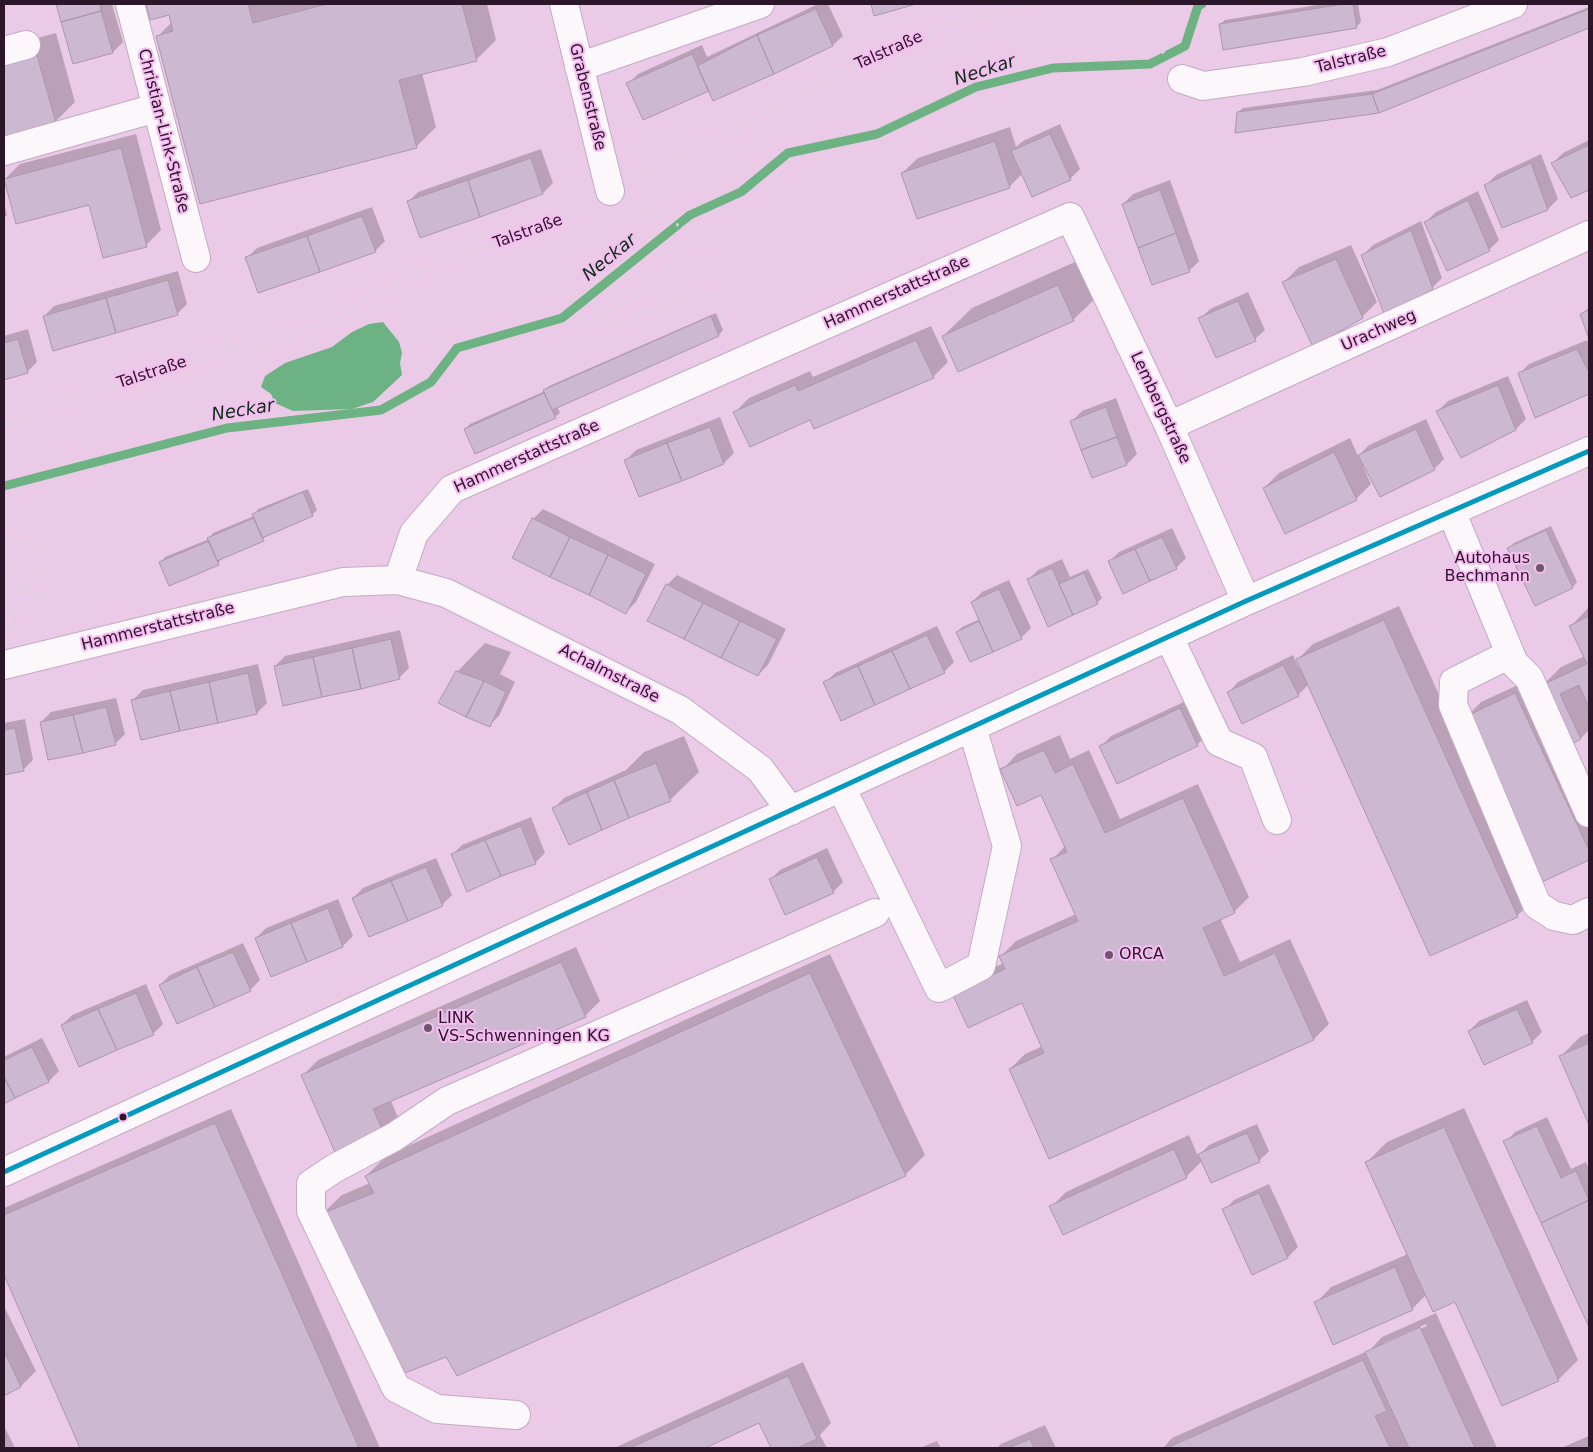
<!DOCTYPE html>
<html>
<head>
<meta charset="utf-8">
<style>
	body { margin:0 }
	#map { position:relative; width:1593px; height:1452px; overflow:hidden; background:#eacae7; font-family:"DejaVu Sans",sans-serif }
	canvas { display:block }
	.frame { position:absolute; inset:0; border:5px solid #2b162a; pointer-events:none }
</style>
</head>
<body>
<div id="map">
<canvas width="1593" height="1452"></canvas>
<div class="frame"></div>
</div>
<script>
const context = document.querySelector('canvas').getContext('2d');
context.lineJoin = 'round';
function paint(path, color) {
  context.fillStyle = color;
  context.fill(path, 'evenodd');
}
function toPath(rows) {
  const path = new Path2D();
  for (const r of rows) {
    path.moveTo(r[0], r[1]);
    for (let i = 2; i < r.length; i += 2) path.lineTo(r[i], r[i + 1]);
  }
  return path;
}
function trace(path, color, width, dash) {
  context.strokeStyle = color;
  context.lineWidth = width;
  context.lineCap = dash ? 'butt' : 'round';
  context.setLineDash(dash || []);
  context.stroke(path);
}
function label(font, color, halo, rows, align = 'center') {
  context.font = font + ' "DejaVu Sans",sans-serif';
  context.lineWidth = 4;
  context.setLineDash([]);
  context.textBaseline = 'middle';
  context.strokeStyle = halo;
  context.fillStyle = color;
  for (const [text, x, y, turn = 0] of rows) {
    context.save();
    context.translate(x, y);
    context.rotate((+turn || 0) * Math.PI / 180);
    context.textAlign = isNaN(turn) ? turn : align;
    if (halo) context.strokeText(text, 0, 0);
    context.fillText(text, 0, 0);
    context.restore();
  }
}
paint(toPath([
	[383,322,399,342,402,353,400,363,402,375,373,402,352,409,293,411,275,403,271,394,261,387,265,376,285,363,332,347,352,332,369,324]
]), '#6db282');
paint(toPath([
	[58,4,112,4,123,42,113,52,74,63],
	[147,4,487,4,496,40,476,60,422,73,436,127,416,147,158,36,172,22,170,14,151,18],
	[818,4,828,4,843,36,833,45,714,99,710,90,628,84,638,74,702,45,707,57],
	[1323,4,1358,4,1361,22,1356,27,1220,24,1225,20],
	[1589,7,1589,27,1378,112,1238,112,1243,108,1377,90],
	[56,33,75,102,55,122,4,136,4,47],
	[1060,124,1080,169,1070,179,1023,173,1009,187,902,173,918,158,1010,127,1016,147,1023,141],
	[136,134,161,230,146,245,90,204,5,179,20,164],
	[1589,140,1589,189,1571,197,1553,163,1563,153],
	[541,149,553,183,543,193,408,202,418,192],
	[1541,154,1558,199,1548,209,1486,185,1496,175],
	[1170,180,1199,261,1189,271,1123,204,1133,194],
	[1478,191,1499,240,1489,250,1426,222,1436,212],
	[4,201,7,215,4,218],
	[372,207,385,241,375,251,247,258,257,248],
	[1421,221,1442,278,1432,288,1363,255,1373,245],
	[1351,245,1377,302,1362,317,1284,282,1299,267],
	[1086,257,1102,292,1073,320,943,336,972,308],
	[178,271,187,304,177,314,44,316,54,306],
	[1248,292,1265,330,1255,339,1200,319,1210,309],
	[1589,307,1589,336,1581,315],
	[716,313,723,330,719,335,557,406,560,413,555,417,465,429,470,424,545,391,549,386],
	[931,326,948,362,933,377,811,418,734,413,749,398,810,371,813,377],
	[28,329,37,362,27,372,4,378,4,336],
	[1587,340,1589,344,1589,393,1536,416,1519,374,1529,364],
	[1508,376,1526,419,1516,429,1462,456,1438,411,1448,401],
	[1116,398,1137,454,1127,464,1093,477,1072,421,1082,411],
	[720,417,734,453,724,463,639,496,626,460,636,450],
	[1426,419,1444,459,1434,469,1365,465,1363,466,1371,484,1356,499,1264,488,1279,473,1350,438,1358,456,1369,445],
	[308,489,317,510,312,515,222,557,218,564,161,562,165,557,209,539,213,533,254,516,258,509],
	[543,509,655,564,636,602,626,612,533,519],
	[1551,526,1577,582,1573,587,1536,604,1509,548,1514,543],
	[1172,528,1186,558,1176,568,1109,562,1119,552],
	[1062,559,1070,577,1088,569,1102,598,1097,603,1028,580,1038,570],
	[677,575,786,629,768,665,758,675,667,585],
	[1009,580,1031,628,1021,638,970,660,957,632,962,627,980,619,972,602,982,592],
	[1399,606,1532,901,1517,916,1309,684,1298,695,1229,692,1238,682,1293,655,1299,668,1301,667,1298,659,1313,644],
	[1589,607,1589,730,1581,738,1542,686,1561,667,1585,656,1571,626],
	[937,626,954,662,944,672,825,683,835,673],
	[400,630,409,668,399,678,275,666,285,656],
	[485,643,511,652,500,674,515,682,499,716,489,725,457,672],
	[258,664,267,703,257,713,142,739,133,700,143,690],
	[1531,679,1589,803,1589,859,1543,881,1466,717,1481,702],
	[116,698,125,734,115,744,41,722,51,712],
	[1190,699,1207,735,1197,745,1101,746,1111,736],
	[25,719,33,760,23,770,4,774,4,723],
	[1060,735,1070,759,1089,750,1120,819,1198,784,1249,897,1234,912,1220,918,1240,962,1290,939,1329,1024,1314,1039,1050,1158,1010,1069,1025,1054,1043,1046,1023,1002,969,978,1004,963,1001,956,1016,941,1076,914,1052,860,1065,846,1042,794,1002,770,1017,754],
	[684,736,699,772,670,800,554,808,564,798,626,770,644,752],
	[531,817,545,853,535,863,468,890,452,855,462,845],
	[827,848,843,882,833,892,770,880,780,870],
	[436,858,452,895,442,905,353,898,363,888],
	[338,899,353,936,343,946,256,938,266,928],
	[243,943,260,980,250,990,160,985,170,975],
	[576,947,600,1001,585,1016,391,1101,400,1122,385,1137,303,1075,318,1060],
	[830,954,925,1155,905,1175,447,1356,322,1214,342,1195,370,1183,366,1176,386,1156],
	[146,984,163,1024,153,1034,62,1025,72,1015],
	[1527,1000,1542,1032,1532,1042,1469,1031,1479,1021],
	[1589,1033,1589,1122,1560,1057,1580,1037],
	[42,1038,59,1071,49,1081,4,1104,4,1057],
	[1464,1108,1578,1360,1558,1380,1456,1301,1426,1295,1412,1309,1333,1343,1316,1303,1331,1287,1408,1254,1367,1162,1387,1142],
	[231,1109,380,1448,81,1448,4,1272,4,1208],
	[1547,1117,1571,1169,1586,1162,1589,1169,1589,1324,1505,1142,1515,1132],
	[1257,1124,1269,1151,1259,1161,1202,1161,1186,1177,1051,1207,1066,1192,1189,1135,1198,1156,1209,1145],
	[1269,1184,1298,1247,1288,1257,1224,1210,1234,1200],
	[4,1306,36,1371,21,1386,4,1394],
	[1436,1313,1497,1448,1163,1448,1172,1438,1370,1350,1382,1337],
	[1426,1324,1427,1326,1383,1345,1383,1343],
	[803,1362,831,1423,820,1435,827,1448,772,1448,760,1422,702,1448,614,1448],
	[1045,1425,1056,1448,997,1448,1001,1444],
	[4,1426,15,1448,4,1448],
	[1589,1436,1589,1448,1561,1448],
	[937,1441,941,1448,920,1448]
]), '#0003');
trace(toPath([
	[4,486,227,428,381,410,431,382,457,348,562,318,690,215,741,192,788,153,877,134,976,87,1053,68,1150,64,1185,46,1198,6,1202,4]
]), '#6db282', 9);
const building = toPath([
	[56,4,100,4,101,11,61,22,56,4],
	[146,4,248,4,253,23,327,4,462,4,477,61,399,80,417,148,200,204,156,36,173,31,169,15,150,20,146,4],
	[871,4,916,4,874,16,871,4],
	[1343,4,1353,4,1357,28,1223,50,1219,24,1343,4],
	[816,9,833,46,774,74,757,35,816,9],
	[1589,9,1589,28,1379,113,1372,94,1589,9],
	[101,11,113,53,73,64,61,22,101,11],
	[757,35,774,74,713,101,697,66,757,35],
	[36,52,56,123,4,138,4,61,36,52],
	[692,54,709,91,643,120,626,83,692,54],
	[1372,94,1379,113,1235,133,1237,112,1372,94],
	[1050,134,1071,180,1032,197,1011,151,1050,134],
	[995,141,1010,188,917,219,901,173,995,141],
	[1589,145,1589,190,1571,198,1551,163,1589,145],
	[121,148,147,247,103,258,89,205,16,224,4,179,121,148],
	[531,158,543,194,480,217,468,180,531,158],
	[1531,163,1548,210,1502,228,1484,185,1531,163],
	[468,180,480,217,420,238,407,201,468,180],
	[1160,190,1176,233,1138,248,1122,204,1160,190],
	[1468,200,1490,251,1447,271,1424,222,1468,200],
	[362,216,376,252,320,272,307,236,362,216],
	[1411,230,1433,289,1385,316,1361,255,1411,230],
	[1176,233,1190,272,1152,285,1138,248,1176,233],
	[307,236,320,272,258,293,245,257,307,236],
	[1336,259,1363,318,1313,347,1282,282,1336,259],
	[168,280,178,315,116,333,106,298,168,280],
	[1058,285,1074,321,958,372,942,336,1058,285],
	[106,298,116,333,53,351,43,316,106,298],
	[1238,301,1256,341,1216,358,1198,318,1238,301],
	[1589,310,1589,339,1580,314,1589,310],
	[711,316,719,336,552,410,543,390,711,316],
	[18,339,28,373,4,380,4,343,18,339],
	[916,340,934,378,814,429,810,420,750,447,733,412,795,385,798,391,916,340],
	[1577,349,1589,372,1589,394,1535,418,1518,373,1577,349],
	[1498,385,1516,430,1461,458,1436,411,1498,385],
	[544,393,556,418,475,454,464,429,544,393],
	[1106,407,1117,437,1081,450,1070,421,1106,407],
	[710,427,724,464,682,481,667,443,710,427],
	[1416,429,1435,470,1380,497,1358,455,1416,429],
	[1117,437,1127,465,1092,478,1081,450,1117,437],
	[667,443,682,481,639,497,624,460,667,443],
	[1334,452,1357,500,1285,534,1263,488,1334,452],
	[303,492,313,516,262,538,252,514,303,492],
	[254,518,264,541,217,561,207,538,254,518],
	[532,518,570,537,550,577,512,558,532,518],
	[1546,530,1573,588,1535,606,1507,548,1546,530],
	[570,537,608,555,589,595,550,577,570,537],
	[1162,537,1177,569,1150,581,1135,549,1162,537],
	[209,541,219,565,169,586,159,562,209,541],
	[1135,549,1150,581,1123,594,1108,561,1135,549],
	[608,555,646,574,626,614,589,595,608,555],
	[1052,568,1073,615,1048,627,1027,579,1052,568],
	[1084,573,1098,604,1073,615,1059,584,1084,573],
	[666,584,703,603,684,639,647,621,666,584],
	[999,589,1022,639,993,652,971,602,999,589],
	[703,603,740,621,721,658,684,639,703,603],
	[1589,616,1589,707,1579,685,1560,694,1581,739,1568,746,1540,686,1587,664,1569,626,1589,616],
	[1384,620,1518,917,1430,956,1296,659,1384,620],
	[740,621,777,639,758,676,721,658,740,621],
	[979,621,993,652,970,662,956,632,979,621],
	[927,635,945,673,910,689,892,651,927,635],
	[391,639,400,679,361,689,352,648,391,639],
	[352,648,361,689,322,697,313,657,352,648],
	[892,651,910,689,875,705,858,666,892,651],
	[313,657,322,697,283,706,274,666,313,657],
	[1283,665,1299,696,1242,724,1227,692,1283,665],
	[858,666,875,705,841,721,823,682,858,666],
	[456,671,484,681,466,717,438,703,456,671],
	[248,673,257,714,218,723,209,682,248,673],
	[484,681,506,692,490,727,466,717,484,681],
	[209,682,218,723,180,731,170,691,209,682],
	[170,691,180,731,141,740,131,700,170,691],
	[1515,693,1589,850,1589,860,1542,882,1465,717,1515,693],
	[106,707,116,745,83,753,73,715,106,707],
	[1180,708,1198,746,1117,784,1099,746,1180,708],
	[73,715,83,753,48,760,40,722,73,715],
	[15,728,24,771,4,775,4,730,15,728],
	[1044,750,1055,773,1073,764,1105,833,1183,798,1235,913,1203,928,1224,976,1275,953,1314,1040,1049,1159,1009,1069,1044,1053,1022,1003,968,1028,952,993,1005,969,999,956,1078,921,1050,859,1067,852,1041,795,1017,806,1000,769,1044,750],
	[656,763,671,801,629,818,614,780,656,763],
	[614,780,629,818,602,830,587,792,614,780],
	[587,792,602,830,569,845,552,808,587,792],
	[521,826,536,864,501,876,485,840,521,826],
	[485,840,501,876,467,892,451,854,485,840],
	[817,857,834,893,785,915,769,879,817,857],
	[426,867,443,906,408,921,391,881,426,867],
	[391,881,408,921,369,937,352,898,391,881],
	[328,908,343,947,307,962,291,923,328,908],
	[291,923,307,962,271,977,255,938,291,923],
	[233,952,251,991,215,1007,197,967,233,952],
	[561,962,586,1017,373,1109,386,1138,338,1159,301,1075,561,962],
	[197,967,215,1007,177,1024,159,985,197,967],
	[810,973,906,1176,457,1376,446,1357,397,1376,321,1214,374,1193,365,1176,810,973],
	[136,993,154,1035,117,1050,98,1009,136,993],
	[98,1009,117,1050,79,1067,61,1025,98,1009],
	[1517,1009,1533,1043,1484,1065,1468,1031,1517,1009],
	[1589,1043,1589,1125,1559,1056,1589,1043],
	[32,1047,49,1082,15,1098,4,1077,4,1060,32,1047],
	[4,1077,15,1098,4,1104,4,1077],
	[215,1123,359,1448,80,1448,4,1275,4,1215,215,1123],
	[1537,1126,1561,1178,1576,1171,1589,1200,1541,1223,1503,1141,1537,1126],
	[1444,1127,1559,1381,1502,1406,1455,1302,1433,1312,1365,1162,1444,1127],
	[1247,1133,1260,1162,1211,1183,1198,1154,1247,1133],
	[1174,1149,1187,1178,1063,1235,1049,1206,1174,1149],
	[1259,1193,1288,1258,1252,1275,1222,1209,1259,1193],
	[1589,1200,1589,1327,1541,1223,1589,1200],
	[1395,1267,1413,1310,1333,1345,1314,1302,1395,1267],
	[1420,1327,1475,1448,1409,1448,1365,1352,1420,1327],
	[4,1351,21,1387,4,1396,4,1351],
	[1363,1360,1387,1411,1375,1416,1390,1448,1167,1448,1363,1360],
	[788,1376,817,1439,797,1448,771,1448,759,1423,705,1448,630,1448,788,1376],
	[1030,1439,1034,1448,1008,1448,1030,1439]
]);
paint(building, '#cdb8d1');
trace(building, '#ab96ae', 1);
const minor = toPath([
	[130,4,196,258],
	[564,4,610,191],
	[4,51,26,45],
	[579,67,760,4],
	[1182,79,1203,86,1303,72,1388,52,1513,4],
	[4,151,156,108],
	[1169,426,1589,235],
	[1451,511,1514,663,1529,678,1589,813],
	[398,580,414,533,452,489,1070,217,1169,426,1246,601],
	[1169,637,1219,742,1253,757,1277,820],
	[1510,654,1454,682,1453,705,1537,905,1554,916,1573,920,1589,912],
	[4,665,343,582,398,580,446,593,680,710,760,769,791,811],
	[841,787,939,988,981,966,1007,846,972,727],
	[4,1172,1246,601,1589,451],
	[516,1415,437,1409,396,1388,311,1211,311,1184,335,1168,394,1137,447,1101,875,913]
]);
trace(minor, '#c3abc2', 30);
trace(toPath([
	[1128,4,1166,56],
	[637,178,725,136,871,56,951,24,1038,4],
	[636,203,695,234,680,261,632,298,599,318,602,325,627,321,699,293,715,299,731,336],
	[225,335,228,347],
	[4,426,64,401,195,360,228,347,269,347,316,328,415,274,579,213,587,208],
	[4,538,41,545,10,566,46,573,17,591,46,593,13,620],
	[4,585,16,633]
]), '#dcd2dc', 3, [2.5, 4]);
trace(minor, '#fcf7fb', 28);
trace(toPath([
	[4,1172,1246,601,1589,451]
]), '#049abe', 5);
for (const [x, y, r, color] of [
	[1540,568,5,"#6e556c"],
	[1109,955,5,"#6e556c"],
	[428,1028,5,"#6e556c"],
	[123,1117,4.5,"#2b162a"]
]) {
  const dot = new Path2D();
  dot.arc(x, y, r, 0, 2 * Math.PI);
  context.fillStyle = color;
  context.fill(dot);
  trace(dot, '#f7bdf2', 2);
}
label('16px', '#2b162a', '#f7bdf2', [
	["Talstraße",889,51,-24],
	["Talstraße",1351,60,-14],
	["Grabenstraße",587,97,76],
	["Christian-Link-Straße",163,131,76],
	["Talstraße",528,232,-20],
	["Hammerstattstraße",897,293,-24],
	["Urachweg",1379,331,-24],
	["Talstraße",152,373,-18],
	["Lembergstraße",1160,408,65],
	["Hammerstattstraße",527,457,-24],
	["Hammerstattstraße",158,627,-14],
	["Achalmstraße",609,674,27]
]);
label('16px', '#2b162a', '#f7bdf2', [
	["Autohaus",1530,559,"right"],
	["Bechmann",1530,577,"right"],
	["ORCA",1119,955],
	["LINK",438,1019],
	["VS-Schwenningen KG",438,1037]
], 'left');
label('italic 18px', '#063314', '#f7bdf2', [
	["Neckar",985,71,-18],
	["Neckar",610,258,-39],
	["Neckar",243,411,-9]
]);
</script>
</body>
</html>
